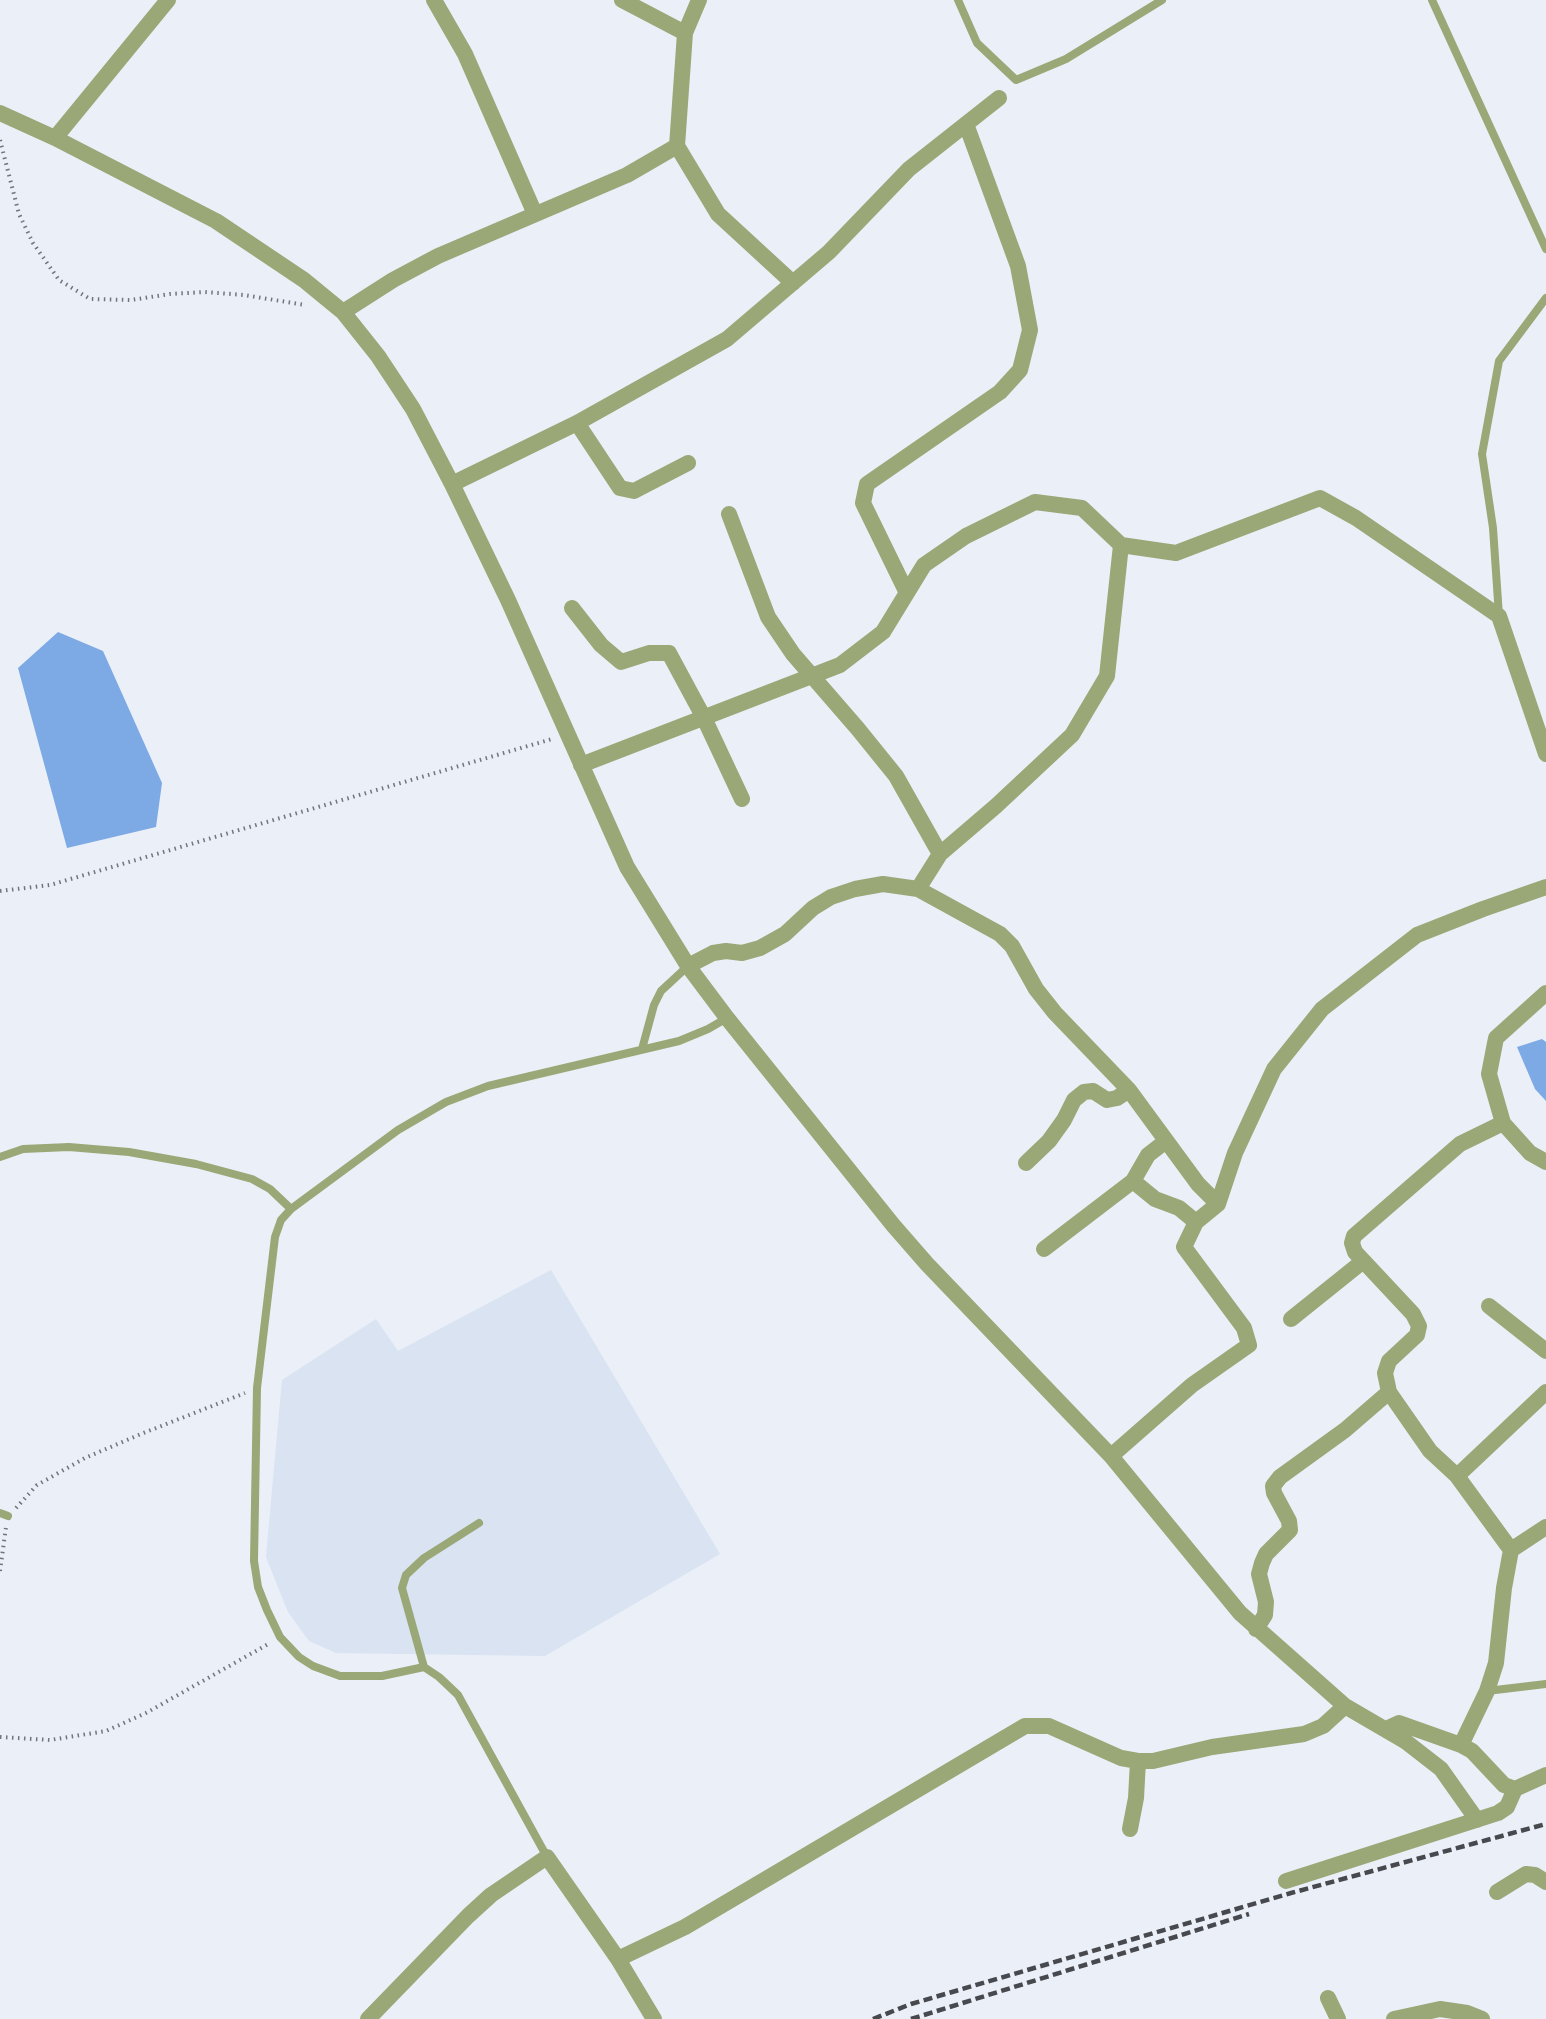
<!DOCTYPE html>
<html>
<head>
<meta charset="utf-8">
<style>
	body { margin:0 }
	canvas { display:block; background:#eaeff8 }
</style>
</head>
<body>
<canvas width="1546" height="2019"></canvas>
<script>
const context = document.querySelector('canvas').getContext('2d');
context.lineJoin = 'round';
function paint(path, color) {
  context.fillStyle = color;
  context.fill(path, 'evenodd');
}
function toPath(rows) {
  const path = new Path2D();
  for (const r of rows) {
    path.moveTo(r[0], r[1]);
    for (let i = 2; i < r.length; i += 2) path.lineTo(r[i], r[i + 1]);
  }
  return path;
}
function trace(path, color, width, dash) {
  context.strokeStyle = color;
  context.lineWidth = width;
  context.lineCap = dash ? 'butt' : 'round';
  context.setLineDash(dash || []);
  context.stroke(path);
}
paint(toPath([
	[551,1270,720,1554,545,1656,336,1653,309,1641,288,1612,266,1557,282,1380,376,1319,398,1351]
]), '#d9e3f1');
paint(toPath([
	[58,632,103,651,162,783,156,827,67,848,18,668],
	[1542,1039,1546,1042,1546,1101,1535,1089,1517,1047]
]), '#7da9e5');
trace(toPath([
	[0,140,19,214,33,243,59,280,90,299,131,300,170,294,205,292,244,295,305,305],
	[0,891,50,885,552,739],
	[16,1508,37,1485,85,1458,141,1434,245,1393],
	[0,1571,6,1527],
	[0,1737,50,1740,106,1731,146,1713,270,1643]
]), '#72757a', 4, [1.5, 4.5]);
trace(toPath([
	[958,0,977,43,1016,80,1066,59,1162,0],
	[1432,0,1546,249],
	[1499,616,1493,528,1482,454,1499,361,1546,298],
	[642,1049,654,1005,661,991,688,966],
	[0,1157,23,1149,69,1147,129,1152,196,1164,252,1179,270,1189,291,1209],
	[0,1513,8,1516],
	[424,1667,402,1588,406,1575,424,1558,479,1523],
	[1487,1691,1546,1684],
	[547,1857,458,1695,439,1677,424,1667,382,1676,340,1676,313,1666,299,1657,280,1637,267,1610,258,1587,254,1561,257,1388,275,1237,281,1220,291,1209,398,1130,446,1102,488,1086,679,1041,708,1029,727,1018]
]), '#99a876', 8);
trace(toPath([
	[434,0,465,54,535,214],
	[622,0,685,33],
	[699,0,685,33,677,146,718,214,793,283],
	[0,113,55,138,216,221,304,280,343,312,378,356,413,409,452,484,508,600,627,867,688,966,727,1018,893,1225,927,1264,1111,1456,1240,1613,1345,1706,1405,1741,1441,1769,1477,1820],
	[55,138,168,0],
	[343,312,393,280,438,256,627,175,677,146],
	[577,423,620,488,634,491,688,463],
	[452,484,577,423,727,339,829,252,909,169,999,98],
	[729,514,768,617,793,654,858,729,896,776,940,854],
	[906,591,863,503,867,484,1000,392,1020,370,1030,330,1018,266,966,124],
	[572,608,601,645,621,662,649,653,669,653,704,718,742,799],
	[581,765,840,665,883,632,924,565,966,536,1035,502,1082,508,1121,545,1176,553,1320,498,1356,518,1499,616,1546,754],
	[918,889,940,854,996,806,1072,735,1107,676,1121,545],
	[688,966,713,953,726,951,742,953,760,948,785,934,813,908,831,897,855,889,883,884,918,889,1000,934,1012,946,1036,989,1055,1013,1129,1090,1198,1184,1218,1204],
	[1546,993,1496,1038,1489,1074,1503,1123,1530,1153,1546,1162],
	[1026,1163,1049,1141,1064,1120,1074,1100,1084,1092,1093,1091,1107,1100,1117,1098,1129,1090],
	[1133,1181,1155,1199,1179,1208,1196,1222],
	[1044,1249,1133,1181,1148,1155,1166,1141],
	[1489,1306,1546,1351],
	[1291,1319,1362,1262],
	[1389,1392,1430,1451,1457,1476,1511,1550],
	[1111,1456,1192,1385,1249,1345,1244,1328,1184,1247,1196,1222,1218,1204,1235,1153,1274,1069,1322,1009,1417,935,1483,909,1546,887],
	[1457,1476,1546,1392],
	[1256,1629,1265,1615,1266,1602,1259,1574,1262,1563,1266,1554,1290,1530,1289,1521,1274,1493,1273,1486,1280,1477,1345,1430,1389,1392,1385,1373,1389,1361,1417,1335,1419,1326,1413,1314,1355,1252,1352,1243,1354,1236,1460,1144,1503,1123],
	[1386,1729,1399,1723,1461,1745,1472,1751,1504,1785,1515,1789,1546,1775],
	[1461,1745,1487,1691,1496,1663,1504,1588,1511,1550,1546,1527],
	[1130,1829,1136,1798,1138,1761],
	[1286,1881,1498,1813,1507,1807,1515,1789],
	[1497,1892,1526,1874,1535,1875,1546,1882],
	[618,1959,654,2019],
	[1328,1998,1338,2019],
	[368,2019,468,1916,491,1895,547,1857,618,1959,685,1927,1025,1726,1049,1726,1121,1758,1138,1761,1153,1761,1212,1747,1304,1734,1323,1726,1345,1706],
	[1394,2019,1440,2009,1467,2013,1482,2019]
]), '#99a876', 16);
trace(toPath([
	[873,2019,911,2004,1291,1893,1546,1824],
	[911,2019,1249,1914]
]), '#47494e', 4.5, [9, 4.5]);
</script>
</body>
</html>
